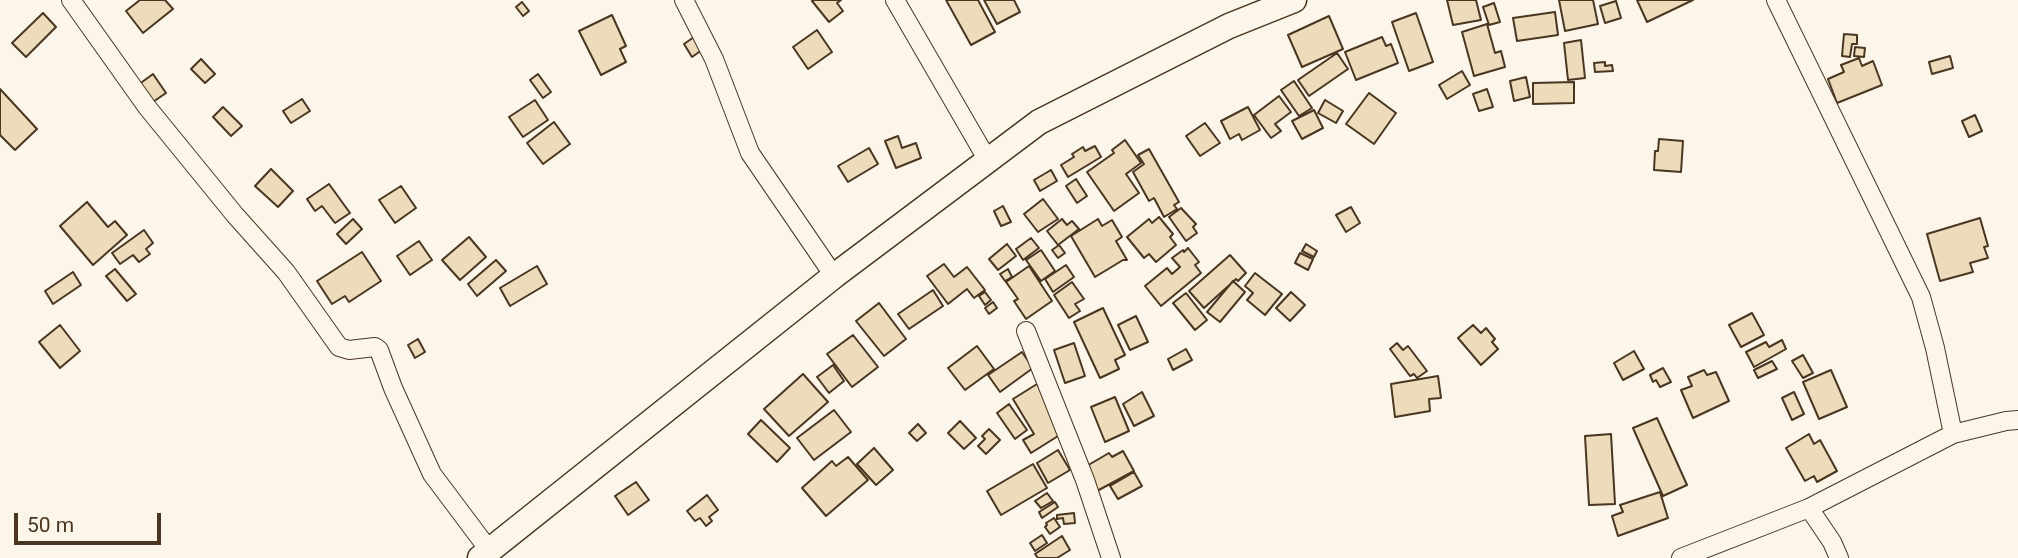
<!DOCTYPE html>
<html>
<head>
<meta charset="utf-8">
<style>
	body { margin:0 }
	#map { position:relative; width:2018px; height:558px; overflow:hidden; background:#fbf6e9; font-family:Roboto,sans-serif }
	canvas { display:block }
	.scale { position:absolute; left:14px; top:513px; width:147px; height:32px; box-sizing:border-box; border:4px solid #4a3520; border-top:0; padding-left:9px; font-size:21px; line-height:24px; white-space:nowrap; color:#4a3520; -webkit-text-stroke:5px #fbf6e9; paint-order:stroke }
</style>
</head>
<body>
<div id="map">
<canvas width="2018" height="558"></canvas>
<div class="scale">50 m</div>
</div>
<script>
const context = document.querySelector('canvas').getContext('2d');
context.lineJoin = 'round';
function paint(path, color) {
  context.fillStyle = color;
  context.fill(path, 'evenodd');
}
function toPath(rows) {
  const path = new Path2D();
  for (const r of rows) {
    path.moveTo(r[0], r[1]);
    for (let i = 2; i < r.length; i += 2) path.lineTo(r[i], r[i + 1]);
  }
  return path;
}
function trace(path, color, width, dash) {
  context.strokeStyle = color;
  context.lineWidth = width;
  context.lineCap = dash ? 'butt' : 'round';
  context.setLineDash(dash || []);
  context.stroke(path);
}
const building = toPath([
	[140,0,165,0,173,9,143,33,126,11,140,0],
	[814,0,841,0,837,3,843,11,829,22,812,1,814,0],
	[946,0,978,0,995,32,971,45,946,0],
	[984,0,1014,0,1020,12,997,24,984,0],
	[1447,0,1476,0,1481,20,1453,25,1447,0],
	[1559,0,1593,0,1598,24,1565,31,1559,0],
	[1637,0,1693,0,1647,22,1637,0],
	[1616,1,1621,18,1605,23,1600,6,1616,1],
	[522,2,529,11,523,16,516,7,522,2],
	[1494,3,1500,22,1489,25,1483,7,1494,3],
	[1555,12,1558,35,1517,41,1513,18,1555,12],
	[43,13,56,27,26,57,12,43,43,13],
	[1416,13,1433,62,1409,71,1392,22,1416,13],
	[612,15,626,46,620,49,626,62,601,75,579,31,612,15],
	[1329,16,1343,49,1302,67,1288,35,1329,16],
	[1487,24,1495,53,1501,51,1505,67,1474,76,1462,32,1487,24],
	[817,30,832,52,808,69,793,47,817,30],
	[1844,34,1857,35,1857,44,1852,44,1850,57,1842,56,1844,34],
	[694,37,702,50,692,57,684,44,694,37],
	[1382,37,1386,46,1391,44,1398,63,1356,80,1345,52,1382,37],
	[1581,40,1585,78,1568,80,1564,43,1581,40],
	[1855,47,1865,48,1864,57,1854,56,1855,47],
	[1337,53,1348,69,1309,96,1298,80,1337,53],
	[1950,56,1953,68,1932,74,1929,62,1950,56],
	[1859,58,1862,66,1873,61,1882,85,1837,103,1828,79,1844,72,1841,65,1859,58],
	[201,59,215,74,205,83,191,69,201,59],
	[1605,62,1605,66,1612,65,1613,71,1595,72,1594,63,1605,62],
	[1462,71,1470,85,1447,99,1439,85,1462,71],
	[153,74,166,93,150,104,138,85,153,74],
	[538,74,551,92,543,98,530,80,538,74],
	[1526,77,1530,97,1514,101,1510,81,1526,77],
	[1294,81,1312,108,1299,116,1281,90,1294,81],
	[1574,82,1574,103,1533,104,1533,83,1574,82],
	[0,89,37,129,15,150,0,135,0,89],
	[1487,89,1493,107,1479,111,1473,94,1487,89],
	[1369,93,1396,113,1374,144,1346,124,1369,93],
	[1279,96,1291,112,1275,124,1281,131,1271,138,1254,115,1279,96],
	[302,99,310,111,291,123,283,111,302,99],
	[535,100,548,120,523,137,509,117,535,100],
	[1325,100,1343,111,1336,123,1318,113,1325,100],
	[223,107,242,126,231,136,213,117,223,107],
	[1248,107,1260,130,1242,140,1239,134,1230,139,1221,121,1248,107],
	[1314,110,1323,128,1302,139,1292,121,1314,110],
	[1975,115,1982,131,1969,137,1962,121,1975,115],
	[554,122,570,144,543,164,527,143,554,122],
	[1205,123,1220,143,1200,156,1186,136,1205,123],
	[898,136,902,148,916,143,921,158,896,168,885,141,898,136],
	[1659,139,1683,141,1681,172,1654,170,1655,151,1658,151,1659,139],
	[1125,140,1141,163,1126,174,1139,193,1114,211,1087,172,1114,153,1112,150,1125,140],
	[1095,146,1101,157,1068,177,1061,165,1074,157,1072,154,1083,147,1085,151,1095,146],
	[869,148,878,164,848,182,838,166,869,148],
	[1149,149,1179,202,1174,205,1177,209,1164,217,1154,198,1149,201,1133,172,1144,164,1138,155,1149,149],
	[271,169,293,191,278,207,255,186,271,169],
	[1051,170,1057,181,1040,191,1034,180,1051,170],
	[1076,179,1087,196,1077,203,1066,186,1076,179],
	[329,184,350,213,335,223,322,206,315,211,307,199,329,184],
	[401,186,416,208,395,223,379,200,401,186],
	[1043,199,1058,219,1038,232,1024,214,1043,199],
	[87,202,108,227,115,221,127,235,93,265,60,226,87,202],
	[1003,206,1011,222,1001,226,994,211,1003,206],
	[1351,207,1360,223,1346,232,1336,215,1351,207],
	[1181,208,1196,224,1193,227,1197,233,1186,241,1169,217,1181,208],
	[1159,217,1173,234,1170,237,1176,245,1156,262,1149,254,1144,258,1127,237,1149,219,1152,223,1159,217],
	[1980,218,1988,246,1984,247,1988,258,1970,263,1973,272,1940,281,1927,234,1980,218],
	[353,219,362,229,346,244,337,234,353,219],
	[1062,219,1067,225,1072,221,1079,229,1058,245,1047,231,1062,219],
	[1098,219,1102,226,1112,220,1122,237,1116,241,1127,260,1123,260,1095,277,1071,236,1098,219],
	[144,230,153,243,146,249,150,254,139,262,133,255,120,264,112,253,144,230],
	[469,237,486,257,460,280,442,260,469,237],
	[1031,238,1039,248,1023,260,1016,249,1031,238],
	[419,241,432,260,410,275,397,256,419,241],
	[1007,244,1016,256,998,270,989,259,1007,244],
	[1306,244,1317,251,1314,257,1302,251,1306,244],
	[1059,245,1065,253,1058,258,1052,250,1059,245],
	[1188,248,1199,262,1195,265,1201,273,1161,306,1145,286,1167,268,1172,274,1180,267,1172,258,1183,250,1184,252,1188,248],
	[1041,250,1055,271,1041,281,1026,260,1041,250],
	[362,252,381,281,349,302,345,296,332,304,317,281,362,252],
	[1300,253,1313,259,1308,270,1295,263,1300,253],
	[1230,255,1246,273,1238,281,1236,279,1204,308,1189,291,1230,255],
	[496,260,506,271,477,296,468,284,496,260],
	[944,264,954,277,967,267,985,290,974,298,967,289,948,304,927,276,944,264],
	[1066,265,1074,277,1053,292,1045,279,1066,265],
	[537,266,547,284,510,306,500,288,537,266],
	[1029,266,1052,301,1026,319,1014,301,1018,299,1006,282,1029,266],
	[115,269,136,294,127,301,106,276,115,269],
	[1008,269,1012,277,1005,281,1000,274,1008,269],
	[73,272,81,285,53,304,45,291,73,272],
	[1255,273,1282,294,1265,315,1247,300,1253,293,1245,286,1255,273],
	[1233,281,1245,292,1220,322,1207,312,1233,281],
	[1072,282,1084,299,1075,304,1080,311,1069,318,1054,295,1072,282],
	[933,290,943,306,909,329,898,314,933,290],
	[985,292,991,300,985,305,979,296,985,292],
	[1291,292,1305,305,1290,321,1276,308,1291,292],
	[1186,293,1207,320,1195,330,1173,303,1186,293],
	[993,302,997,308,989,314,985,308,993,302],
	[879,303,906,339,884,356,856,321,879,303],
	[1103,308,1125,355,1115,360,1119,369,1100,378,1074,322,1103,308],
	[1752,313,1764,335,1741,347,1729,325,1752,313],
	[1136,316,1148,342,1130,350,1118,325,1136,316],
	[60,325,80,351,60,368,39,342,60,325],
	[1473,325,1481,333,1486,328,1495,339,1492,342,1498,349,1481,365,1458,338,1473,325],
	[853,335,878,367,852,387,827,354,853,335],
	[418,339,425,352,415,358,408,345,418,339],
	[1782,340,1786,349,1754,367,1746,352,1766,342,1769,347,1782,340],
	[1074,343,1085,376,1065,383,1054,350,1074,343],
	[1397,343,1403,350,1408,346,1427,371,1417,378,1414,374,1410,376,1390,349,1397,343],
	[977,346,994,369,965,390,948,368,977,346],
	[1186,349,1192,360,1173,370,1168,359,1186,349],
	[1634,351,1644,369,1623,380,1614,363,1634,351],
	[1022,352,1033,368,1000,392,988,375,1022,352],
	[1803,355,1813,373,1803,378,1792,361,1803,355],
	[1772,361,1777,369,1758,378,1754,370,1772,361],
	[833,365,844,381,829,393,817,377,833,365],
	[1663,368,1671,382,1660,387,1656,380,1653,382,1650,375,1663,368],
	[1704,370,1707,375,1716,372,1729,401,1693,418,1681,390,1692,386,1688,377,1704,370],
	[1831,370,1847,407,1819,419,1803,382,1831,370],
	[803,374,828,402,789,436,764,409,803,374],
	[1438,376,1441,398,1429,399,1430,411,1395,417,1391,384,1438,376],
	[1037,384,1066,431,1031,453,1023,440,1034,434,1013,399,1037,384],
	[1142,392,1154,416,1134,426,1123,404,1142,392],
	[1794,392,1804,414,1792,420,1782,398,1794,392],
	[1115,397,1129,431,1105,442,1091,407,1115,397],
	[1009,404,1027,430,1015,439,997,413,1009,404],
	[834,410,851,432,814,460,797,438,834,410],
	[1657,418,1687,485,1663,496,1633,428,1657,418],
	[761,420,790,448,777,462,748,434,761,420],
	[960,421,976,438,964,449,948,433,960,421],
	[918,424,926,433,917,441,909,433,918,424],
	[989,429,1000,440,986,454,978,446,985,439,982,436,989,429],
	[1611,434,1615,504,1589,505,1585,436,1611,434],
	[1809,434,1814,444,1820,440,1837,471,1817,482,1814,476,1805,481,1786,448,1809,434],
	[874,448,893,470,876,485,857,464,874,448],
	[1058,450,1070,470,1048,483,1037,463,1058,450],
	[1123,451,1134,471,1097,491,1085,467,1109,453,1112,457,1123,451],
	[848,457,868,480,826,516,802,488,832,461,836,466,848,457],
	[1033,464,1047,488,1001,515,987,491,1033,464],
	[1134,472,1142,486,1118,499,1110,486,1134,472],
	[636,482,649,500,628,515,615,496,636,482],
	[1660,492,1668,518,1618,536,1612,516,1623,512,1620,505,1660,492],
	[1047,493,1053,501,1041,508,1035,501,1047,493],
	[707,495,718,510,709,517,712,521,706,526,700,518,695,521,687,511,707,495],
	[1055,502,1058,507,1042,518,1039,512,1055,502],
	[1074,513,1075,523,1064,524,1063,518,1057,519,1057,515,1074,513],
	[1054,518,1060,527,1050,534,1045,527,1047,525,1046,523,1054,518],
	[1042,535,1047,543,1035,551,1030,543,1042,535],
	[1062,536,1070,550,1057,558,1038,558,1035,554,1062,536]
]);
paint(building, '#ecdcbc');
trace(building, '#4a3520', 2);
const minor = toPath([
	[71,0,147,107,235,215,286,272,339,347,349,350,375,347,379,350,393,388,432,474,489,550],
	[684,0,714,59,750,153,834,276],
	[895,0,987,159],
	[1776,0,1921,297,1935,348,1953,434],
	[1026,331,1085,480,1111,558],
	[1809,508,1832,542,1839,558],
	[1681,558,1809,508,1953,434,2006,421,2018,420]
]);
const secondary = toPath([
	[480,558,834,276,1039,122,1229,26,1294,0]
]);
trace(minor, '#4a3520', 20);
trace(secondary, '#4a3520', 27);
trace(minor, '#fbf6e9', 18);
trace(secondary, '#fbf6e9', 24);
</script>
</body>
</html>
